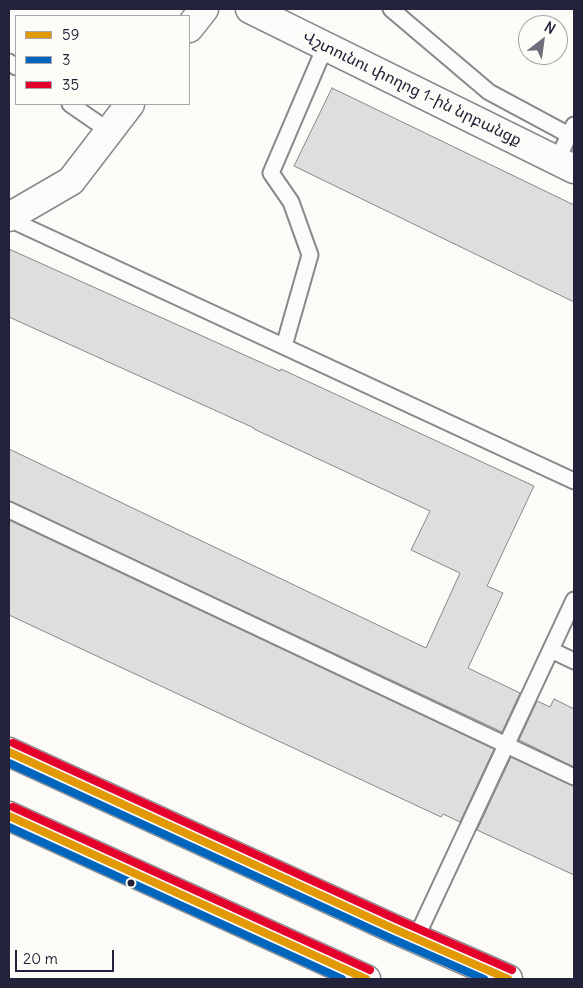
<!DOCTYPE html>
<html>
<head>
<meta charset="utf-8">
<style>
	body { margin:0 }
	#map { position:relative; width:583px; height:988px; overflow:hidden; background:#fcfbf8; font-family:Delius,sans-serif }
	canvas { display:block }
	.frame { position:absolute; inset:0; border:10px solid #22223b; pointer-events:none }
	.legend { position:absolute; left:15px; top:15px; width:175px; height:90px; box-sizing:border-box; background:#fdfcf7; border:1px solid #a5a5ac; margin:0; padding:6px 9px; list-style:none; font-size:15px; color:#22223b }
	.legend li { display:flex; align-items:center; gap:10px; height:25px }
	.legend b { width:25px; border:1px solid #a5a5ac }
	.north { position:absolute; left:518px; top:15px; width:50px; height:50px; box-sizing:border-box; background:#fdfcf7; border:1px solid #a5a5ac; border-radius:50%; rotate:30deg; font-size:14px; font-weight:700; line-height:20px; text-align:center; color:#22223b }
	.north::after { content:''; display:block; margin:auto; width:18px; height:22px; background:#6e6e7d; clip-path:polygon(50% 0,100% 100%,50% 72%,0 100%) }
	.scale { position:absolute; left:15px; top:950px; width:99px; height:22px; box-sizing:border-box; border:2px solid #22223b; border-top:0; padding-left:6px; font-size:15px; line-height:18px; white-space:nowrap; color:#22223b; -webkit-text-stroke:4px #fdfcf7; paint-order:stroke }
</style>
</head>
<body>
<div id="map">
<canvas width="583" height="988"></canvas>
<div class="frame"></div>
<ul class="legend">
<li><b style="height:6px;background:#e29906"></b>59</li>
<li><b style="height:6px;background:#0065bd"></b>3</li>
<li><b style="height:6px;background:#e4002b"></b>35</li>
</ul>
<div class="north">N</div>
<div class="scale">20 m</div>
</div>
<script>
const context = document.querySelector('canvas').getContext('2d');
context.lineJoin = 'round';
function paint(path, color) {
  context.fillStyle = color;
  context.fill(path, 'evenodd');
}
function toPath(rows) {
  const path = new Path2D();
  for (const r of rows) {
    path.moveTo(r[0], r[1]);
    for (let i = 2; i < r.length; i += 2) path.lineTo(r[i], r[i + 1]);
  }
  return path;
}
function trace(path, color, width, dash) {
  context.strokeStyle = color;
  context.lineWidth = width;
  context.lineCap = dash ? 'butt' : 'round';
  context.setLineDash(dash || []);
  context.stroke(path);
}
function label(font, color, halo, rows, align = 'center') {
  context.font = font + ' Delius,"Noto Sans Armenian",sans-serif';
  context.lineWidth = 5;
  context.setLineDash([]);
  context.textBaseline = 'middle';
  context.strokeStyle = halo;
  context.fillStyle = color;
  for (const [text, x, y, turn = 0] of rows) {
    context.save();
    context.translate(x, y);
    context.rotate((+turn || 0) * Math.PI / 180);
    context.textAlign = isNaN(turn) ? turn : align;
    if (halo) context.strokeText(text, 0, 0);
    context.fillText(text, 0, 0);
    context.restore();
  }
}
const building = toPath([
	[332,88,574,205,574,302,294,166,332,88],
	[9,249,280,371,281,369,534,486,487,586,503,593,468,668,520,693,502,732,9,501,9,449,426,648,460,573,411,550,430,511,254,429,254,428,9,317,9,249],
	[9,520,494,749,460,822,443,814,441,817,9,615,9,520],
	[554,699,574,709,574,767,519,740,537,701,550,707,554,699],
	[511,757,574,786,574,875,477,830,511,757]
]);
paint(building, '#dfdedd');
trace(building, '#88888c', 1);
const service = toPath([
	[391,9,489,92,569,135],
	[9,62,16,67],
	[70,104,109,131],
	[557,160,574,125],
	[9,219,574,481],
	[284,346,310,255,291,202,271,173,325,47],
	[9,510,574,777],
	[551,650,574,661],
	[416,938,574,600]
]);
const minor = toPath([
	[250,9,574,169],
	[189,28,204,9],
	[9,217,71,181,130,104]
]);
const primary = toPath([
	[9,752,392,928,508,979],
	[9,816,366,979]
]);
trace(service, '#88888c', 19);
trace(minor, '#88888c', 31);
trace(primary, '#88888c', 31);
trace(service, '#fbfbf9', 15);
trace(minor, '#fbfbf9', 28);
trace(primary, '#fbfbf9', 28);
trace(toPath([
	[9,752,392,928,508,979],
	[9,816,366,979]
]), '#e29906', 8);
trace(toPath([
	[9,763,388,937,484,979],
	[9,827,342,979]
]), '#0065bd', 8);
trace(toPath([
	[13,743,396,919,512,970],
	[13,807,370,970]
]), '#e4002b', 8);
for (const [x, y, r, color] of [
	[131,883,4.5,"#22223b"]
]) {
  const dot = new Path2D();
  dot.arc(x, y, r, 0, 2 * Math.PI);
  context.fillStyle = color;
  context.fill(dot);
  trace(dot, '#fdfcf7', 2);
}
label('16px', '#22223b', '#fdfcf7', [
	["Վշտունու փողոց 1-ին նրբանցք",412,89,26]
]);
</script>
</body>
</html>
